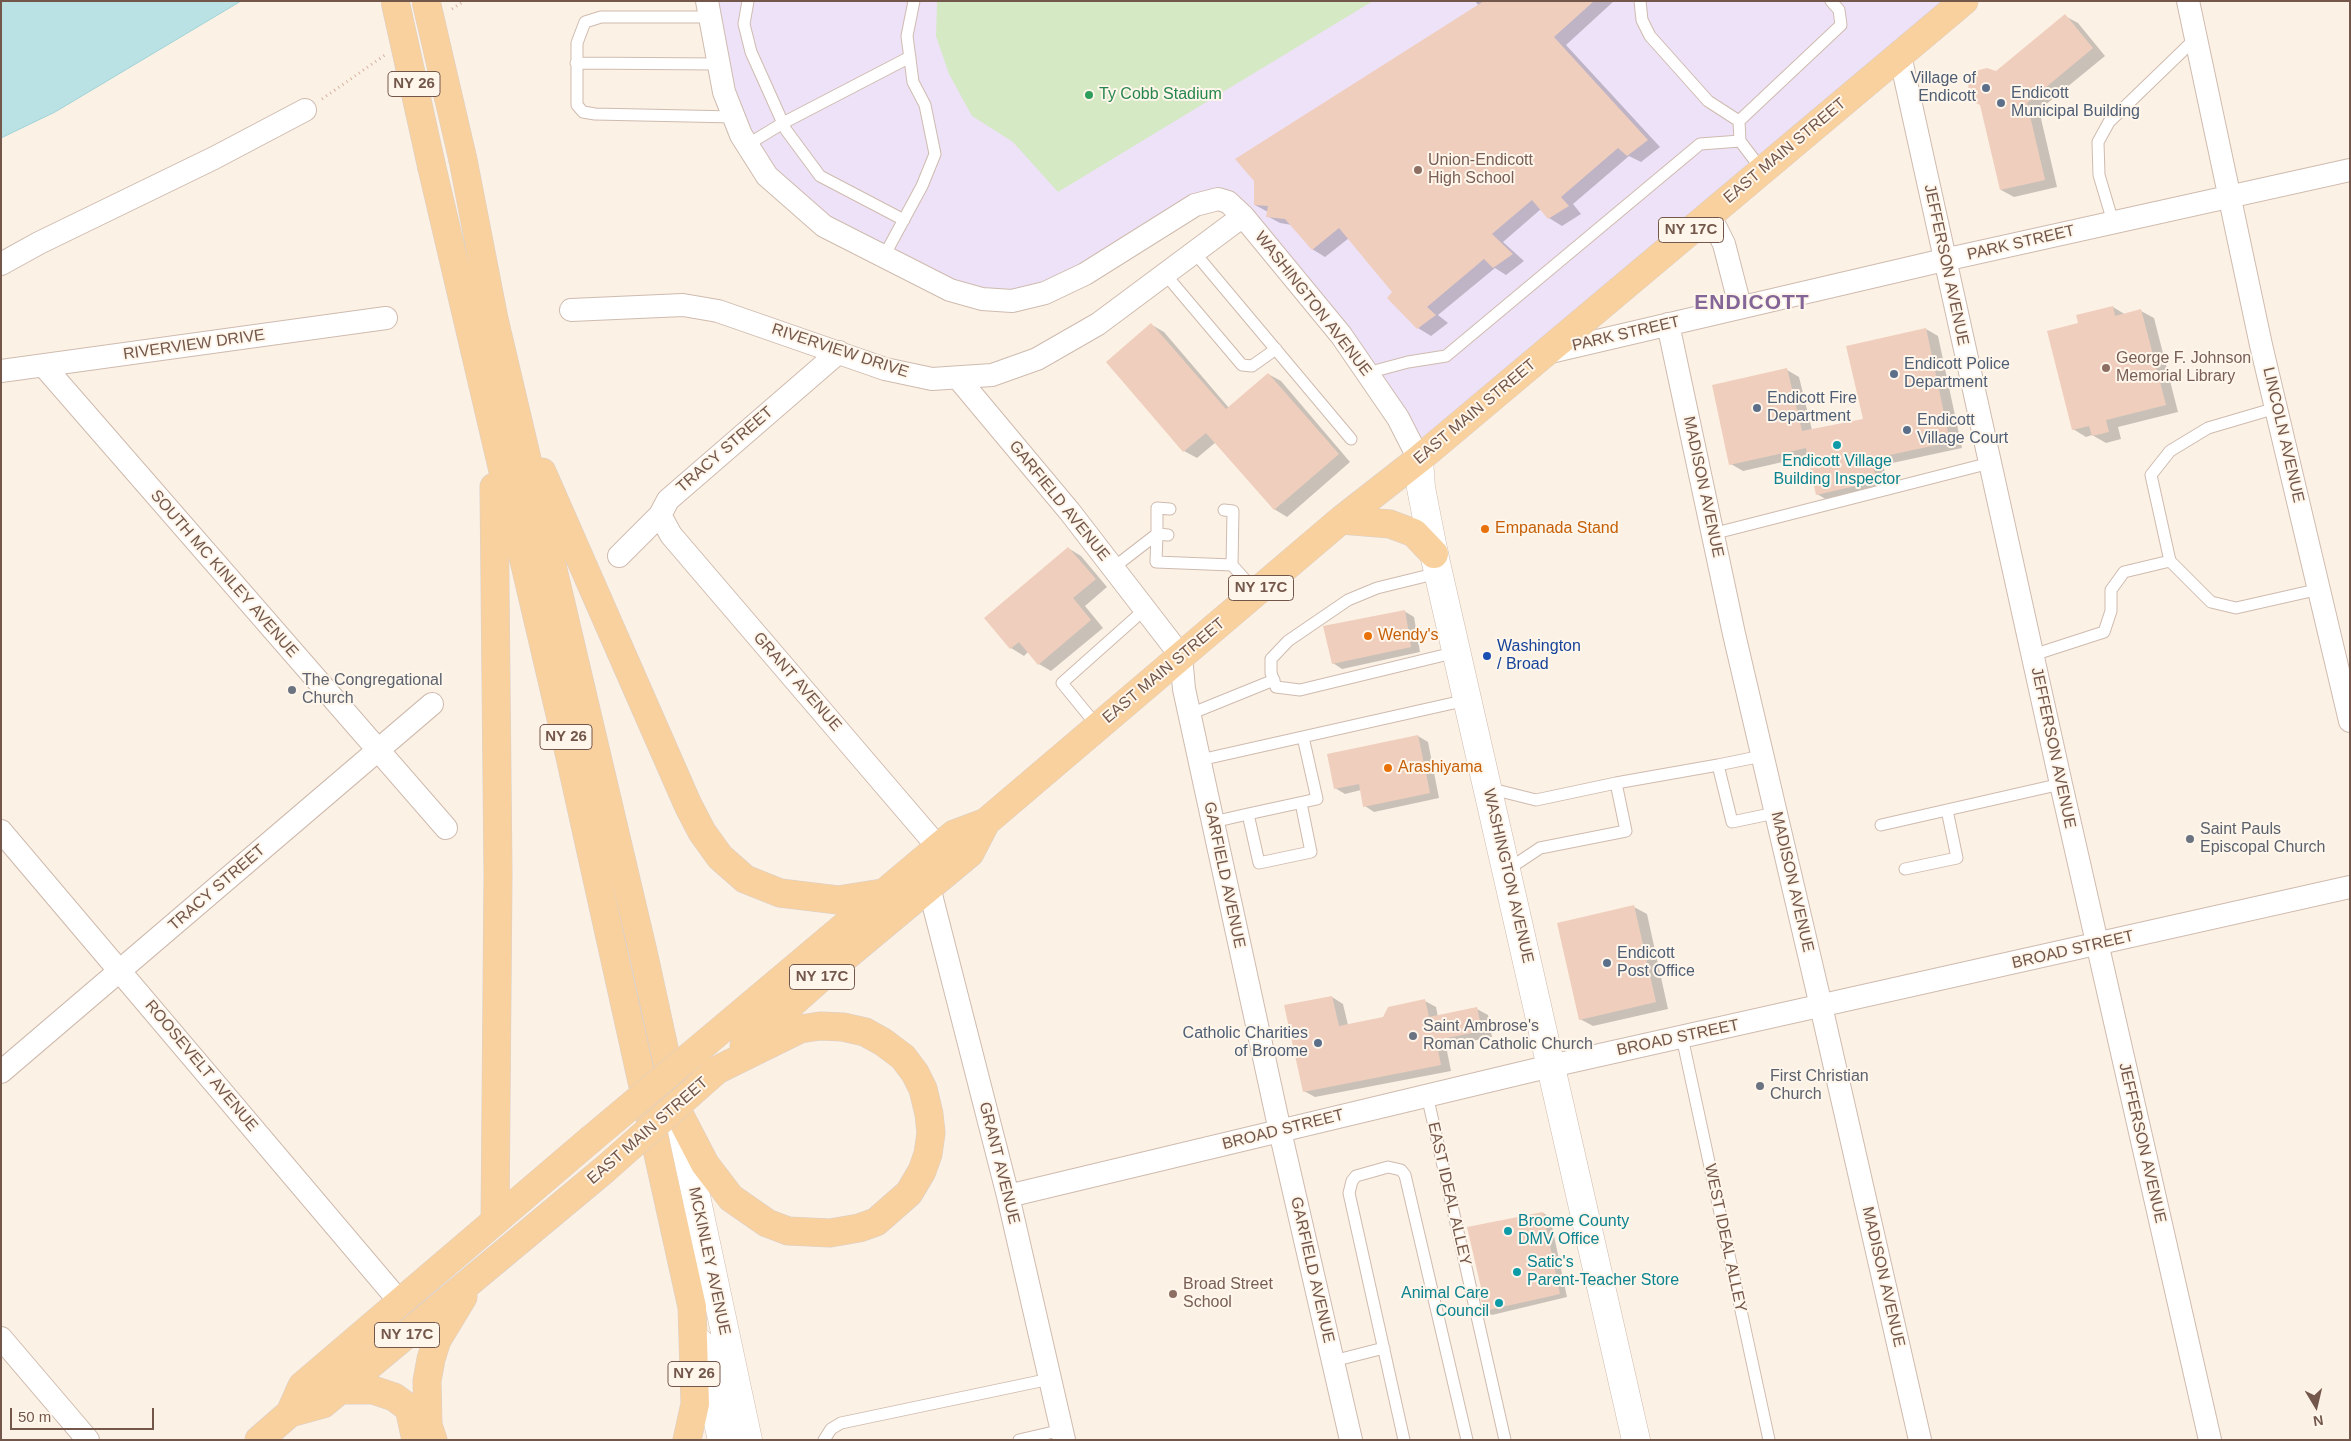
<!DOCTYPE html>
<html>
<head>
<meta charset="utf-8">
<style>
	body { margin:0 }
	#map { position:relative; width:2351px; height:1441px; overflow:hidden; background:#fcf1e5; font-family:Helvetica,sans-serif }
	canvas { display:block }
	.frame { position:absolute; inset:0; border:2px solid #74574b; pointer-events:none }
	.north { position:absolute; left:2291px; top:1381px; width:50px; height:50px; -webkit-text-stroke:4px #fff6eb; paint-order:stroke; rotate:171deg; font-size:14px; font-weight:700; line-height:20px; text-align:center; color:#74574b }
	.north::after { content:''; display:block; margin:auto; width:18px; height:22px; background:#74574b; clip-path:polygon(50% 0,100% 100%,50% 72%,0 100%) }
	.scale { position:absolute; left:10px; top:1408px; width:144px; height:22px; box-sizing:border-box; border:2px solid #74574b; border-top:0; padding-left:6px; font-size:15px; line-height:18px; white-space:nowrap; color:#74574b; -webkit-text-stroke:4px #fff6eb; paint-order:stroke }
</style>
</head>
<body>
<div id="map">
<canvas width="2351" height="1441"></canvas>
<div class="frame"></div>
<div class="north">N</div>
<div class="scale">50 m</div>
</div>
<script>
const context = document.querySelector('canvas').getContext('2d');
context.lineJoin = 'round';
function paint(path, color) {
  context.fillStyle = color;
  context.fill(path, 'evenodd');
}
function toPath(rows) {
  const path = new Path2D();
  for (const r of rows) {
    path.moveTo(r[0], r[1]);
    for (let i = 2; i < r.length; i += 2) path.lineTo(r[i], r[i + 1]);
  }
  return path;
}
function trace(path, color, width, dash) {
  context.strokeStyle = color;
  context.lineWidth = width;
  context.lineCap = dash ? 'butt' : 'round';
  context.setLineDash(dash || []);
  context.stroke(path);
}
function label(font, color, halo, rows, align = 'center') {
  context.font = font + ' Helvetica,sans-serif';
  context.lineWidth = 4;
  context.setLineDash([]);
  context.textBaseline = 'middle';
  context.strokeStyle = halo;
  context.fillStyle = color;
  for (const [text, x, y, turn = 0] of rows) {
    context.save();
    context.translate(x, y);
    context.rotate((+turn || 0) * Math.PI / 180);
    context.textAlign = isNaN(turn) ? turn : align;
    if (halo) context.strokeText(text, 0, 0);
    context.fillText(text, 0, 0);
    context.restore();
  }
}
paint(toPath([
	[707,1,1964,1,1419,459,1398,418,1218,199,1085,274,982,299,824,226,741,135]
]), '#eee2f8');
paint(toPath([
	[937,1,1373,1,1058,192,1013,142,972,116,949,74,936,36]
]), '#d5e9c4');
const water = toPath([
	[1,1,241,1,55,112,1,138,1,1]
]);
paint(water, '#bae2e5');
trace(water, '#a0d2d6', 1);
paint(toPath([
	[1475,1,1614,1,1566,45,1660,147,1641,162,1629,156,1573,204,1581,214,1562,226,1549,218,1541,209,1503,242,1524,261,1506,275,1495,268,1438,315,1448,323,1431,336,1418,328,1394,292,1349,238,1325,257,1312,249,1292,225,1280,223,1267,216,1268,212,1255,205,1479,6],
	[2065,16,2078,23,2105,56,2039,110,2057,187,2014,197,2001,190,1981,105,1970,95,1970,81,1997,72],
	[2113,307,2126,315,2141,311,2154,318,2178,412,2118,427,2121,439,2106,443,2092,435,2086,437,2073,429,2079,324],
	[1152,325,1164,332,1229,408,1268,374,1281,381,1350,462,1287,517,1274,509,1216,442,1197,458,1184,451,1107,363],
	[1926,329,1938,336,1962,448,1883,465,1889,488,1829,501,1817,494,1809,456,1743,471,1731,464,1787,370,1799,377,1812,430,1864,420],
	[1068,548,1081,556,1107,587,1085,606,1103,628,1051,671,1039,664,1028,652,1024,656,1011,648,986,618],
	[1404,611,1414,617,1420,652,1342,669,1333,663],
	[1418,736,1428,742,1439,798,1374,812,1365,806,1361,790,1345,794,1335,788],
	[1634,907,1647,914,1668,1009,1593,1026,1580,1019],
	[1332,997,1343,1004,1348,1025,1384,1018,1425,1001,1436,1007,1438,1017,1477,1009,1488,1015,1492,1037,1446,1046,1451,1071,1315,1097,1304,1091],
	[1543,1213,1550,1217,1567,1297,1492,1315,1485,1311]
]), '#0003');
paint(toPath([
	[1484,1,1594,1,1554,37,1648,140,1627,156,1618,148,1561,197,1569,206,1548,219,1532,200,1492,234,1513,254,1493,268,1484,259,1427,307,1436,315,1417,329,1387,298,1392,292,1339,228,1312,250,1285,219,1266,217,1268,206,1254,205,1254,181,1235,159],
	[2065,14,2093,48,2027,103,2045,180,2000,190,1980,105,1974,102,1969,96,1968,81,1973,74,1979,70,1987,68,1996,71],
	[2113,306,2115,316,2141,309,2166,405,2106,420,2109,432,2092,436,2089,426,2072,430,2047,331,2078,323,2076,315],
	[1151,323,1226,409,1268,373,1339,454,1274,510,1206,433,1183,452,1106,362],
	[1926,328,1950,442,1871,459,1877,481,1816,495,1806,448,1729,465,1712,385,1787,368,1802,431,1863,419,1846,346],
	[1068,547,1096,579,1073,598,1091,620,1038,665,1019,642,1010,649,984,618],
	[1405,610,1411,647,1332,664,1323,626],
	[1418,735,1430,793,1363,807,1359,784,1334,789,1327,754],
	[1634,905,1656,1002,1579,1020,1557,923],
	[1332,996,1339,1026,1383,1017,1388,1007,1425,999,1429,1017,1477,1007,1482,1031,1436,1040,1441,1065,1303,1092,1284,1005],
	[1543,1212,1560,1294,1484,1311,1479,1293,1482,1292,1467,1227]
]), '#f0cebd');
const service = toPath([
	[748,1,744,24,751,52,786,130,820,176,904,220],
	[1640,1,1642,20,1650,36,1708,101,1739,121],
	[710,17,601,17,585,22,577,43,577,105,583,112,595,114,734,117],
	[576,63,718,64],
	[747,145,783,123,910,57],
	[1762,170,1740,141,1739,121,1841,25,1839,10,1831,1],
	[2113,222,2099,175,2098,142,2109,122,2196,38],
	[1194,252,1351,439],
	[883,258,922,186,935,154,925,105,913,82,907,36,914,1],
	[1165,274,1242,365,1252,366,1276,349],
	[1367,373,1408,362,1446,356,1700,144,1740,141],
	[2276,408,2208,428,2170,451,2151,475,2170,561,2211,602,2236,608,2320,589],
	[1712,534,1990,463],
	[1168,535,1157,534,1157,508,1170,509],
	[1232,565,1256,592],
	[1113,568,1157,534,1156,562,1232,565,1233,511,1224,510],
	[1438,573,1377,588,1348,600,1288,641,1271,659,1271,673,1276,687,1300,690,1457,652],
	[2033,655,2104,632,2111,611,2111,590,2124,572,2170,561],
	[1190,714,1274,680],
	[1098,727,1062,683,1144,610],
	[1762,756,1718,765,1732,822,1775,813],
	[1200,760,1467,700],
	[1616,783,1718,765],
	[1488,788,1536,800,1616,783,1626,831,1540,848,1507,870],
	[1301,803,1311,852,1259,863,1248,814,1317,799,1303,737],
	[1213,822,1248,814],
	[1881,825,2061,784],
	[1905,869,1957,858,1947,810],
	[1682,1037,1769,1440],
	[1427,1095,1505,1440],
	[1333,1361,1384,1348],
	[824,1440,831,1429,841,1423,1050,1379],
	[1019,1440,1062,1430],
	[1404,1440,1349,1193,1352,1181,1356,1176,1388,1167,1401,1170,1405,1175,1467,1440]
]);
const minor = toPath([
	[707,1,724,92,741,135,767,176,824,226,950,290,982,299,1012,301,1045,293,1085,274,1195,205,1218,199,1228,202,1243,216,1341,335,1398,418,1419,459],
	[2188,1,2261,345,2350,721],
	[1900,55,2061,784,2210,1440],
	[1709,214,1724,244,1740,306],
	[1,264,39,243,214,158,305,110],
	[571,310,683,305,718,311,885,369,932,379,992,375,1037,359,1098,324,1243,216],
	[1668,324,1734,634,1821,1006,1920,1440],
	[1546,353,1944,260,2350,170],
	[43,365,446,828],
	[1,371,386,318],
	[958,378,1070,512,1181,656,1184,689,1280,1131,1351,1440],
	[660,515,671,535,938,847],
	[619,556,660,515,668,500,839,352],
	[1,831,400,1302],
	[929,887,1008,1196,1064,1440],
	[1,1072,432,704],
	[1008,1196,1551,1066,2350,887],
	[1,1338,88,1440]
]);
const tertiary = toPath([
	[1419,459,1421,488,1434,554,1636,1440],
	[681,1126,748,1440],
	[700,1343,722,1440]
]);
const primary = toPath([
	[463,160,494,319,644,956,678,1112,705,1164,731,1198,767,1223,788,1231,830,1233,859,1228,876,1222,909,1193,922,1171,928,1154,931,1133,929,1114,923,1089,915,1073,903,1057,883,1042,865,1032,843,1027,820,1026,800,1029,717,1070],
	[432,168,570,757,692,1307,695,1404,687,1440],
	[542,472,688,805,702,832,720,857,745,879,780,893,838,900,882,893],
	[494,487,498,874,495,1221],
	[1341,520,1390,524,1414,533,1434,554],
	[708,1041,954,834,986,822,1341,520,1419,459,1964,1],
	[744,1046,832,968,970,853,986,822],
	[341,1390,373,1390,394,1397,409,1408,416,1440],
	[290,1413,302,1386,590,1140],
	[259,1440,290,1413,323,1404,604,1170],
	[433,1440,428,1425,427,1381,431,1359,437,1340,463,1297]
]);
trace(service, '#cfbbaf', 13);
trace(minor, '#cfbbaf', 24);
trace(tertiary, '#cfbbaf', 29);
trace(primary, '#d8d0cd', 29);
trace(toPath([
	[452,9,464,1],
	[322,99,385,55]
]), '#d5b1a0', 3, [1, 4]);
trace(service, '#fff', 11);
trace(minor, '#fff', 22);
trace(tertiary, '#fff', 28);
trace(primary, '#f9d19f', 28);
const primaryBridge = toPath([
	[395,1,432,168],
	[426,1,463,160],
	[590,1140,708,1041],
	[604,1170,717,1070]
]);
trace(primaryBridge, '#d8d0cd', 29, []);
trace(primaryBridge, '#f9d19f', 28);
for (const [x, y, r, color] of [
	[1986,88,5,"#5c6f8a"],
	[1089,95,5,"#2e9e5b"],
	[2001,103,5,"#5c6f8a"],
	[1418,170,5,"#8d6e63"],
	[2106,368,5,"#8d6e63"],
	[1894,374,5,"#5c6f8a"],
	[1757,408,5,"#5c6f8a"],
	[1907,430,5,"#5c6f8a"],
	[1837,445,5,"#0f9aa8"],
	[1485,529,5,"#e8710a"],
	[1368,636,5,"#e8710a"],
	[1487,656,5,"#1a4fb4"],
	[292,690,5,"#6b7280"],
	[1388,768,5,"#e8710a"],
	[2190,839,5,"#6b7280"],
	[1607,963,5,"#5c6f8a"],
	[1413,1036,5,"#6b7280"],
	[1318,1043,5,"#5c6f8a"],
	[1760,1086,5,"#6b7280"],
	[1508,1231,5,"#0f9aa8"],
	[1517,1272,5,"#0f9aa8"],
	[1173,1294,5,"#8d6e63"],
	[1499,1303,5,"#0f9aa8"]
]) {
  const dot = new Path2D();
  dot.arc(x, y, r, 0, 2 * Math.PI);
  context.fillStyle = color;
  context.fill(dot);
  trace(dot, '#fff6eb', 2);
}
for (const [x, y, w] of [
	[414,84,52],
	[1691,230,65],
	[1261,588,65],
	[566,737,52],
	[822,977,65],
	[407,1335,65],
	[694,1374,52]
]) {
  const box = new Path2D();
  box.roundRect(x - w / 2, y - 12.5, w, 25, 4);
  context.fillStyle = '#fff6eb';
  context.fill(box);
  trace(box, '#74574b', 1);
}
label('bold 15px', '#74574b', null, [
	["NY 26",414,84],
	["NY 17C",1691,230],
	["NY 17C",1261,588],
	["NY 26",566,737],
	["NY 17C",822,977],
	["NY 17C",407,1335],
	["NY 26",694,1374]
]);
label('16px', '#4e5e75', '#fff6eb', [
	["Village of",1976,79,"right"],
	["Endicott",1976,97,"right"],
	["Endicott",2011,94],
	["Municipal Building",2011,112],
	["Endicott Police",1904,365],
	["Department",1904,383],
	["Endicott Fire",1767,399],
	["Department",1767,417],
	["Endicott",1917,421],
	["Village Court",1917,439],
	["Endicott",1617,954],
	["Post Office",1617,972],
	["Catholic Charities",1308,1034,"right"],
	["of Broome",1308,1052,"right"]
], 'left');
label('16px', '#27864d', '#fff6eb', [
	["Ty Cobb Stadium",1099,95]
], 'left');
label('16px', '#74574b', '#fff6eb', [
	["EAST MAIN STREET",1785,151,-40],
	["PARK STREET",2021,243,-13],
	["JEFFERSON AVENUE",1946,265,78],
	["WASHINGTON AVENUE",1313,304,52],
	["PARK STREET",1626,334,-13],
	["RIVERVIEW DRIVE",194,345,-8],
	["RIVERVIEW DRIVE",840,351,18],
	["EAST MAIN STREET",1475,412,-40],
	["LINCOLN AVENUE",2283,435,77],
	["TRACY STREET",725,450,-41],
	["MADISON AVENUE",1703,487,78],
	["GARFIELD AVENUE",1059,501,51],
	["SOUTH MC KINLEY AVENUE",224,574,49],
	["EAST MAIN STREET",1164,671,-40],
	["GRANT AVENUE",797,682,49],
	["JEFFERSON AVENUE",2053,748,78],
	["GARFIELD AVENUE",1224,875,78],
	["WASHINGTON AVENUE",1508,876,77],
	["MADISON AVENUE",1792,882,77],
	["TRACY STREET",217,888,-41],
	["BROAD STREET",2073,950,-13],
	["BROAD STREET",1678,1038,-12],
	["ROOSEVELT AVENUE",201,1066,50],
	["BROAD STREET",1283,1130,-14],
	["EAST MAIN STREET",648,1131,-41],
	["JEFFERSON AVENUE",2142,1143,77],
	["GRANT AVENUE",999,1163,76],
	["EAST IDEAL ALLEY",1449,1194,77],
	["WEST IDEAL ALLEY",1725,1238,78],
	["MCKINLEY AVENUE",709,1261,78],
	["GARFIELD AVENUE",1312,1270,77],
	["MADISON AVENUE",1883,1277,77]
]);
label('16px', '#785e54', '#fff6eb', [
	["Union-Endicott",1428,161],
	["High School",1428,179],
	["George F. Johnson",2116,359],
	["Memorial Library",2116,377],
	["Broad Street",1183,1285],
	["School",1183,1303]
], 'left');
label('16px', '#0d838f', '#fff6eb', [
	["Endicott Village",1837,462,"center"],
	["Building Inspector",1837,480,"center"],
	["Broome County",1518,1222],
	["DMV Office",1518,1240],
	["Satic's",1527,1263],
	["Parent-Teacher Store",1527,1281],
	["Animal Care",1489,1294,"right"],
	["Council",1489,1312,"right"]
], 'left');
label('16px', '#c56008', '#fff6eb', [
	["Empanada Stand",1495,529],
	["Wendy's",1378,636],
	["Arashiyama",1398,768]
], 'left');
label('16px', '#164399', '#fff6eb', [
	["Washington",1497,647],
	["/ Broad",1497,665]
], 'left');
label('16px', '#5b616d', '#fff6eb', [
	["The Congregational",302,681],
	["Church",302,699],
	["Saint Pauls",2200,830],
	["Episcopal Church",2200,848],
	["Saint Ambrose's",1423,1027],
	["Roman Catholic Church",1423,1045],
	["First Christian",1770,1077],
	["Church",1770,1095]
], 'left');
context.letterSpacing = '1px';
label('bold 21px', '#836697', '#fff6eb', [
	["ENDICOTT",1752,303]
]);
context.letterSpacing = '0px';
</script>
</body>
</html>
